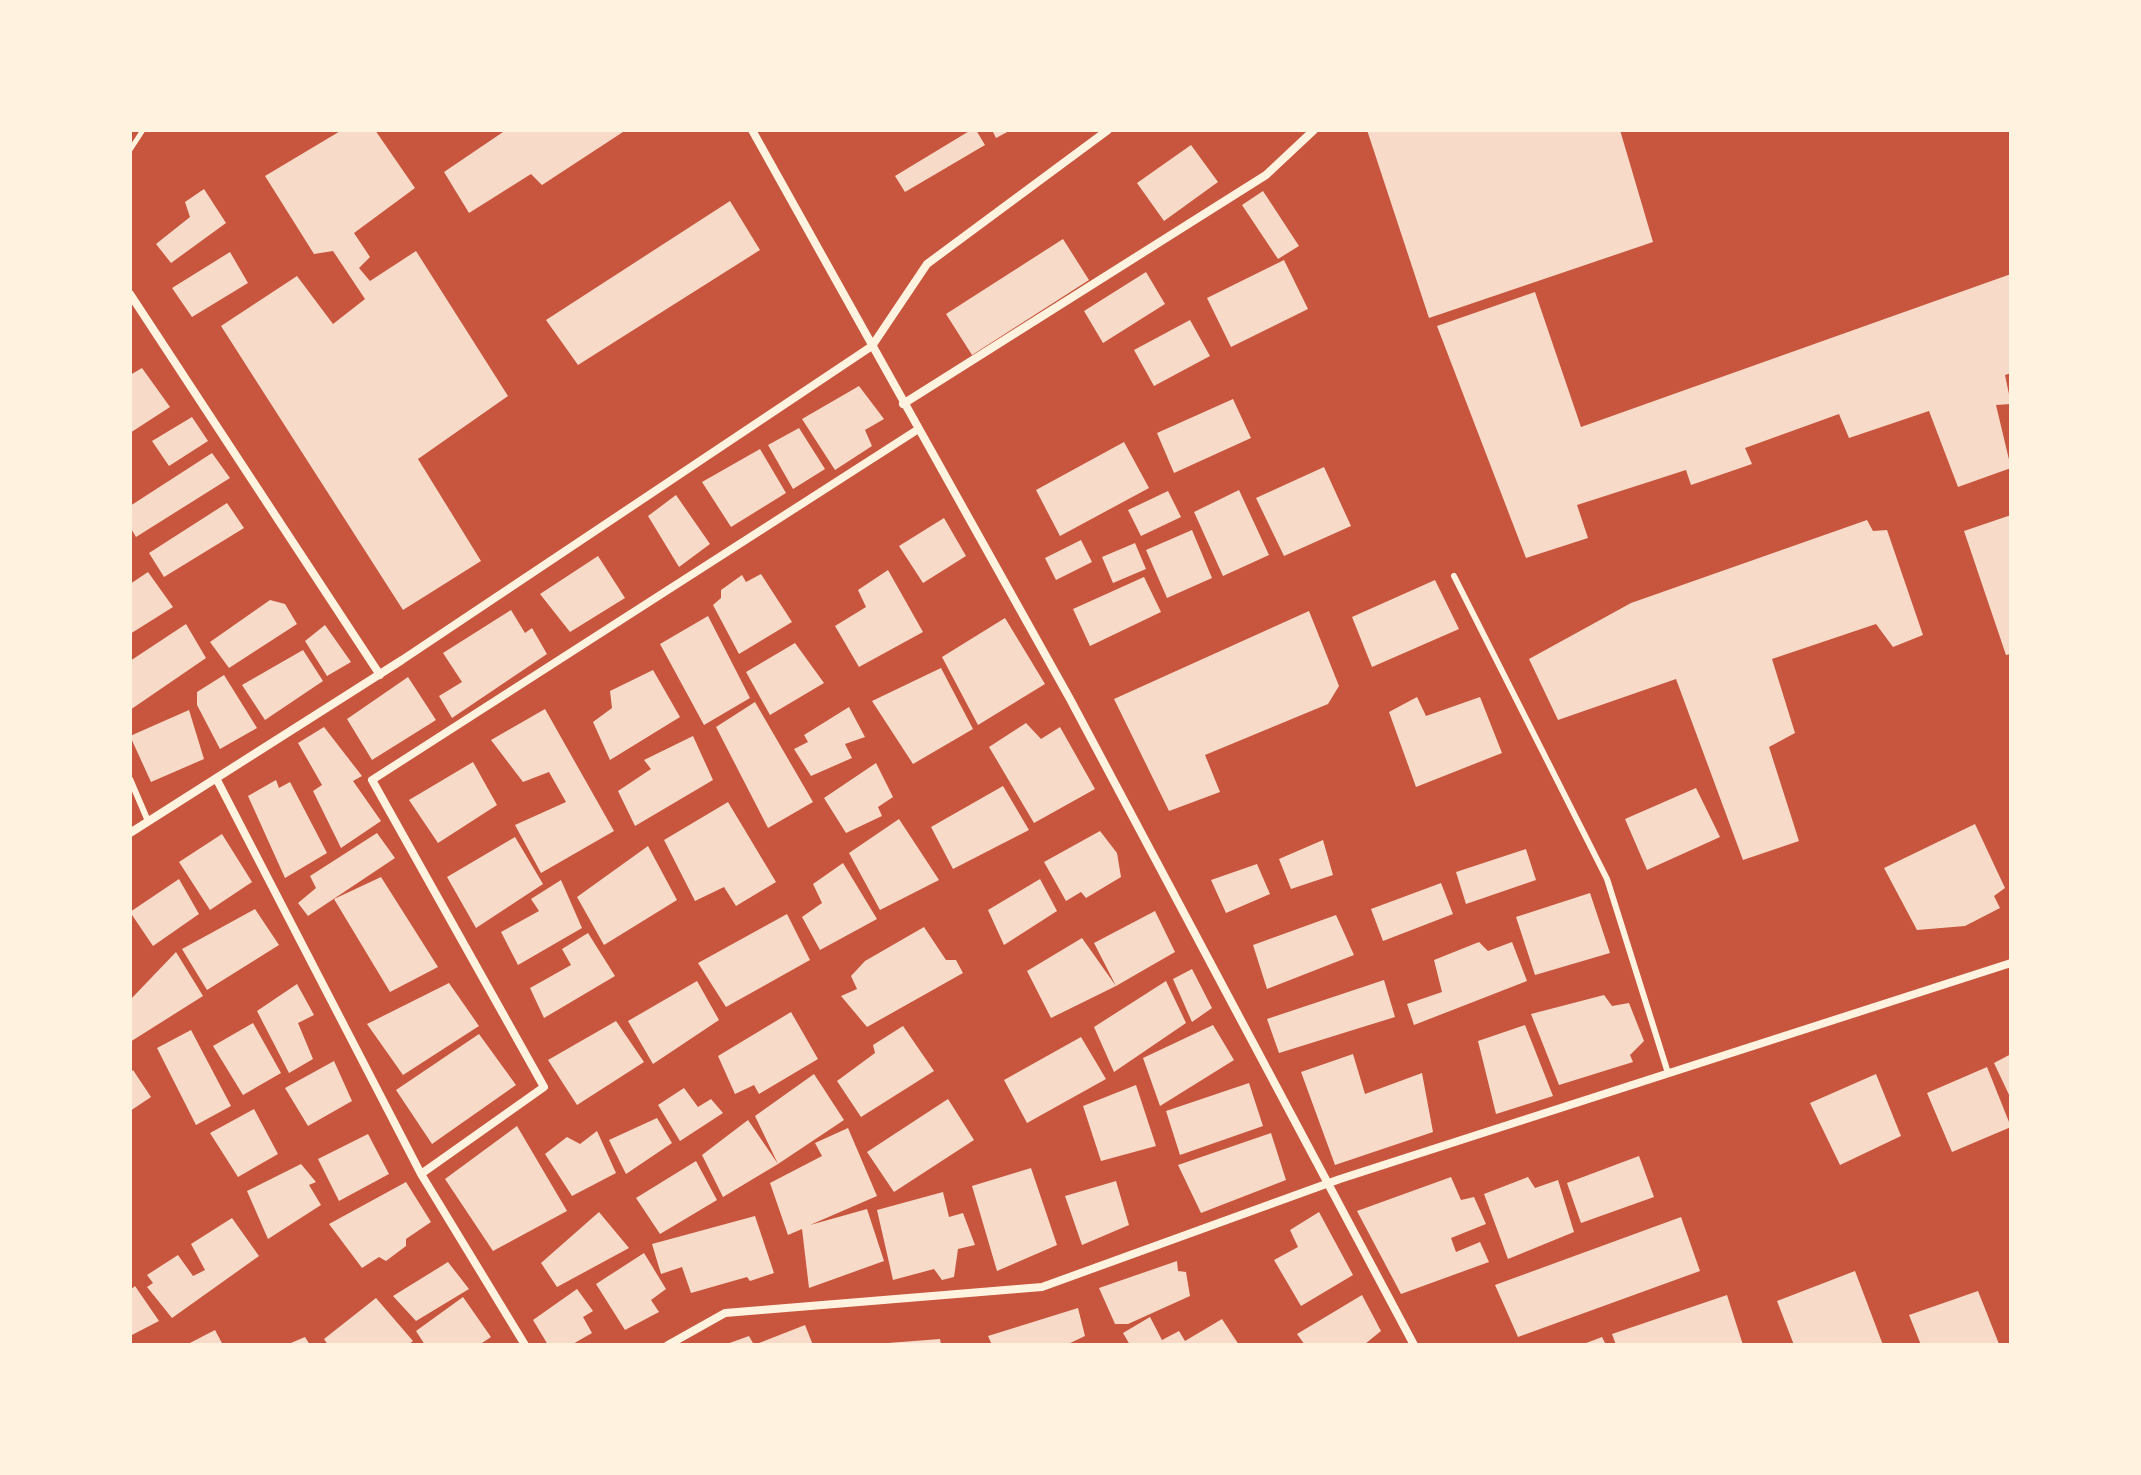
<!DOCTYPE html>
<html>
<head>
<meta charset="utf-8">
<style>
	body { margin:0 }
	#map { position:relative; width:2141px; height:1475px; overflow:hidden; background:#c8553d; font-family:Rubik,sans-serif }
	canvas { display:block }
	.frame { position:absolute; inset:0; border:132px solid #fff3e0; pointer-events:none }
</style>
</head>
<body>
<div id="map">
<canvas width="2141" height="1475"></canvas>
<div class="frame"></div>
</div>
<script>
const context = document.querySelector('canvas').getContext('2d');
context.lineJoin = 'round';
function paint(path, color) {
  context.fillStyle = color;
  context.fill(path, 'evenodd');
}
function toPath(rows) {
  const path = new Path2D();
  for (const r of rows) {
    path.moveTo(r[0], r[1]);
    for (let i = 2; i < r.length; i += 2) path.lineTo(r[i], r[i + 1]);
  }
  return path;
}
function trace(path, color, width, dash) {
  context.strokeStyle = color;
  context.lineWidth = width;
  context.lineCap = dash ? 'butt' : 'round';
  context.setLineDash(dash || []);
  context.stroke(path);
}
paint(toPath([
	[342,130,375,130,415,188,354,233,370,257,359,268,370,281,416,251,508,396,418,459,481,561,403,610,221,326,297,276,333,324,365,299,333,251,314,254,265,176],
	[506,130,626,130,542,185,531,174,469,213,444,172],
	[971,130,976,130,985,145,905,192,895,176],
	[992,130,1011,130,996,138],
	[1367,130,1620,130,1653,242,1429,318],
	[1191,145,1218,182,1164,221,1137,183],
	[204,189,226,223,171,263,156,244,190,217,185,202],
	[1263,191,1299,246,1278,259,1242,205],
	[730,201,760,250,578,365,546,320],
	[1063,239,1089,280,972,355,946,314],
	[230,252,248,283,192,317,172,288],
	[1284,260,1308,309,1231,347,1207,298],
	[1146,272,1165,304,1103,343,1084,311],
	[2011,274,2011,373,2005,375,2011,404,1996,405,2011,468,1958,487,1929,411,1849,438,1839,414,1745,448,1752,464,1691,485,1686,470,1577,505,1588,538,1526,558,1437,326,1535,292,1581,427],
	[1190,320,1210,356,1154,386,1134,350],
	[142,368,170,407,130,433,130,375],
	[859,386,884,419,865,430,872,446,835,470,802,419],
	[1233,399,1251,438,1174,473,1157,433],
	[192,417,208,441,169,466,152,441],
	[799,428,825,469,793,489,768,445],
	[1124,442,1149,488,1060,536,1036,490],
	[760,449,786,493,731,527,702,482],
	[212,453,230,478,136,537,130,527,130,506],
	[1324,467,1351,526,1284,556,1256,498],
	[1239,490,1269,555,1223,576,1194,512],
	[1168,491,1181,517,1141,536,1128,510],
	[676,495,710,544,679,567,648,516],
	[227,503,244,528,164,577,149,553],
	[2011,515,2011,654,2006,655,1964,531],
	[944,518,966,556,923,583,899,546],
	[1867,520,1873,531,1887,530,1923,635,1893,647,1876,624,1772,659,1795,733,1769,747,1799,841,1743,860,1676,679,1558,720,1529,659,1631,603],
	[1192,530,1212,578,1167,598,1146,550],
	[1081,540,1092,562,1056,580,1045,558],
	[1135,543,1146,569,1113,583,1102,557],
	[598,556,625,598,570,632,540,594],
	[888,570,923,632,859,667,835,626,866,607,858,590],
	[148,572,173,607,130,634,130,584],
	[761,574,792,622,739,654,713,605,721,598,721,590,742,575,746,582],
	[1144,577,1161,612,1090,646,1073,609],
	[1435,580,1459,629,1372,667,1352,617],
	[270,600,285,604,297,624,229,668,210,642],
	[511,610,525,633,532,628,547,654,452,718,439,696,462,682,443,653],
	[1309,611,1339,686,1328,704,1205,755,1220,792,1169,811,1114,699],
	[708,616,750,698,704,725,660,644],
	[1005,618,1045,684,978,725,942,657],
	[186,624,206,658,130,710,130,661],
	[325,625,351,662,327,676,305,641],
	[795,643,824,683,770,715,746,672],
	[303,650,323,681,265,720,242,685],
	[941,668,973,729,913,764,872,701],
	[653,670,680,717,610,760,593,722,612,708,610,691],
	[224,675,257,728,220,749,197,705,197,692],
	[408,677,436,720,372,760,347,719],
	[1417,697,1426,716,1480,697,1502,753,1416,787,1389,712],
	[755,702,813,802,768,828,716,727],
	[849,707,865,737,845,744,852,758,811,776,794,749,808,742,804,735],
	[545,709,614,831,541,873,515,825,566,802,549,772,523,782,491,740],
	[189,710,204,759,151,782,130,736],
	[1026,723,1041,739,1060,727,1095,789,1034,823,989,747],
	[324,727,362,776,353,781,381,821,341,848,313,791,322,785,298,743],
	[693,736,713,780,635,826,618,791,651,769,644,760],
	[473,762,497,805,438,843,409,800],
	[876,763,893,797,878,807,882,816,846,833,824,798],
	[276,780,279,788,290,782,327,853,285,878,248,796],
	[1003,786,1029,830,953,869,931,827],
	[1696,788,1720,837,1647,870,1625,819],
	[728,802,776,882,736,906,724,887,695,901,664,840],
	[899,819,939,880,880,910,849,853],
	[1975,824,2005,888,1994,896,2000,908,1965,926,1917,930,1884,868],
	[1100,831,1117,853,1121,877,1086,898,1081,892,1066,901,1044,862],
	[377,833,395,858,308,916,298,903,316,888,310,876],
	[222,834,252,882,210,910,179,862],
	[515,837,543,884,476,928,447,877],
	[1323,840,1333,875,1291,889,1279,859],
	[648,846,677,900,604,945,577,897],
	[1526,849,1536,880,1466,904,1456,872],
	[843,863,877,919,820,950,802,917,822,903,813,884],
	[1257,864,1270,894,1226,913,1211,880],
	[381,877,438,967,390,992,334,899],
	[179,879,199,914,153,946,130,912],
	[1040,879,1057,911,1004,945,988,910],
	[561,880,582,928,518,965,501,932,539,911,531,899],
	[1441,883,1453,914,1383,941,1371,909],
	[1590,893,1610,953,1535,975,1516,917],
	[255,909,279,945,207,990,182,949],
	[1155,911,1175,952,1116,986,1094,943],
	[787,914,810,960,726,1007,698,963],
	[1336,915,1354,955,1267,989,1253,945],
	[924,927,946,960,956,960,963,973,867,1027,841,996,857,989,851,976,865,961],
	[588,933,615,976,544,1018,530,988,571,965,562,949],
	[1082,938,1116,986,1051,1018,1027,971],
	[1479,942,1488,951,1512,942,1527,981,1414,1025,1407,1004,1442,992,1434,960],
	[176,952,203,996,130,1042,130,1000],
	[1192,969,1212,1008,1192,1022,1173,979],
	[1384,980,1395,1017,1279,1053,1267,1019],
	[697,981,719,1020,653,1064,628,1021],
	[1166,981,1186,1023,1114,1072,1094,1027],
	[449,983,479,1026,403,1075,367,1024],
	[297,984,314,1015,298,1023,313,1059,289,1073,257,1011],
	[1604,995,1612,1006,1629,1003,1644,1041,1630,1055,1633,1062,1559,1085,1531,1014],
	[791,1012,818,1059,759,1094,754,1085,735,1094,718,1056],
	[616,1021,644,1062,577,1105,548,1060],
	[253,1023,281,1073,243,1095,213,1046],
	[1213,1025,1234,1060,1160,1106,1143,1058],
	[1525,1025,1553,1096,1496,1114,1478,1041],
	[903,1026,934,1071,861,1117,837,1081,875,1053,873,1045],
	[191,1030,231,1106,196,1125,157,1048],
	[479,1034,516,1085,432,1144,396,1090],
	[1081,1037,1106,1079,1027,1123,1004,1080],
	[1353,1054,1365,1094,1422,1073,1433,1132,1335,1165,1301,1072],
	[2011,1054,2011,1099,1994,1063],
	[334,1061,352,1101,308,1126,285,1088],
	[1987,1067,2011,1127,1952,1152,1927,1093],
	[133,1070,151,1097,130,1111,130,1073],
	[814,1074,844,1120,778,1164,755,1116],
	[1876,1074,1901,1136,1840,1165,1810,1103],
	[1249,1083,1263,1126,1180,1155,1166,1111],
	[1136,1085,1156,1146,1101,1161,1083,1106],
	[684,1088,698,1107,711,1099,723,1113,680,1141,658,1105],
	[948,1099,974,1140,894,1192,867,1152],
	[254,1109,278,1154,238,1177,210,1133],
	[657,1118,672,1143,626,1174,609,1140],
	[748,1120,778,1164,723,1197,702,1155],
	[517,1126,567,1211,493,1251,445,1179],
	[848,1128,877,1196,810,1225,867,1209,884,1261,809,1288,802,1229,788,1235,770,1183,822,1156,815,1143],
	[597,1131,616,1173,572,1196,545,1154,567,1137,580,1144],
	[1271,1133,1286,1180,1201,1213,1178,1165],
	[368,1134,389,1174,339,1201,318,1159],
	[1639,1156,1654,1197,1581,1223,1567,1183],
	[696,1161,717,1200,660,1234,636,1198],
	[301,1164,316,1182,309,1185,321,1205,268,1239,247,1191],
	[1031,1168,1057,1245,997,1271,972,1186],
	[1451,1177,1461,1200,1474,1197,1486,1224,1451,1238,1456,1252,1480,1242,1489,1262,1401,1294,1357,1211],
	[1528,1177,1535,1188,1558,1180,1574,1232,1508,1259,1484,1194],
	[1116,1181,1129,1225,1082,1245,1065,1196],
	[406,1182,431,1222,406,1239,406,1246,386,1261,379,1257,362,1268,329,1224],
	[943,1192,949,1217,963,1213,975,1245,958,1249,954,1277,942,1280,934,1269,893,1280,877,1210],
	[599,1212,629,1248,557,1287,541,1263],
	[1319,1212,1353,1275,1301,1306,1274,1260,1298,1247,1290,1230],
	[755,1216,774,1273,750,1281,747,1277,691,1293,682,1267,661,1274,652,1244],
	[1681,1217,1700,1271,1518,1337,1495,1285],
	[232,1218,259,1256,172,1318,147,1287,153,1283,147,1275,178,1255,193,1276,205,1270,191,1244],
	[644,1253,666,1289,651,1300,659,1312,625,1330,596,1284],
	[1177,1261,1178,1271,1186,1272,1190,1296,1128,1324,1115,1324,1099,1288],
	[448,1262,469,1289,416,1321,393,1296],
	[1855,1271,1883,1345,1794,1345,1777,1301],
	[135,1286,159,1321,130,1336,130,1290],
	[577,1289,593,1311,583,1317,592,1333,571,1345,548,1345,533,1320],
	[1978,1291,1999,1344,1921,1345,1909,1315],
	[1362,1295,1381,1331,1365,1344,1305,1345,1297,1334],
	[1727,1295,1743,1345,1616,1345,1612,1334],
	[463,1297,491,1337,479,1345,425,1345,416,1331],
	[376,1298,413,1341,408,1345,328,1345,324,1339],
	[1078,1308,1085,1336,1066,1345,992,1345,988,1336],
	[1150,1317,1162,1340,1179,1331,1185,1341,1222,1319,1239,1345,1130,1345,1123,1333],
	[805,1325,813,1345,724,1345,749,1336,754,1345],
	[215,1330,223,1345,186,1345],
	[305,1337,310,1345,286,1345],
	[1602,1337,1606,1345,1581,1345],
	[940,1339,941,1345,888,1345,888,1343]
]), '#f7dbc8');
trace(toPath([
	[130,150,143,130]
]), '#fff3e0', 5);
trace(toPath([
	[1454,576,1607,879,1668,1073],
	[130,779,148,821]
]), '#fff3e0', 6);
trace(toPath([
	[752,130,1070,699,1414,1345],
	[130,294,380,675],
	[903,404,1266,175,1314,130],
	[216,778,421,1174],
	[130,833,402,660,872,346,927,264,1108,130],
	[525,1345,421,1174,544,1087,372,780,917,430],
	[668,1345,725,1313,1042,1287,1340,1179,2011,963]
]), '#fff3e0', 8);
</script>
</body>
</html>
